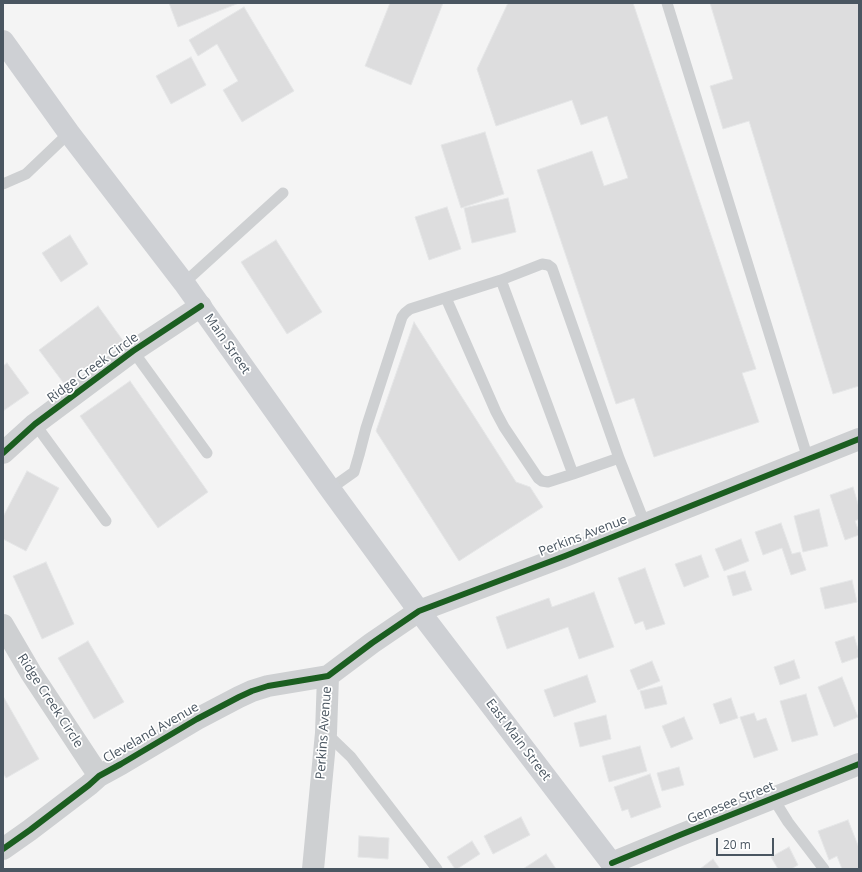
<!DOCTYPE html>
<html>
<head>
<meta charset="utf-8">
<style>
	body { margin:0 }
	#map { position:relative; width:862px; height:872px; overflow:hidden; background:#f4f4f4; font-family:"Open Sans",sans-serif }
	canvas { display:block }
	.frame { position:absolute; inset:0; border:4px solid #4a5661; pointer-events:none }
	.scale { position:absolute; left:716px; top:838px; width:58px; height:18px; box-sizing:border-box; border:2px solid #4a5661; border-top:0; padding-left:5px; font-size:12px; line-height:14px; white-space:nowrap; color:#4a5661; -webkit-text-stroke:3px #fff; paint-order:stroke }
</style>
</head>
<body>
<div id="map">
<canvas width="862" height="872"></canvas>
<div class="frame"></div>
<div class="scale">20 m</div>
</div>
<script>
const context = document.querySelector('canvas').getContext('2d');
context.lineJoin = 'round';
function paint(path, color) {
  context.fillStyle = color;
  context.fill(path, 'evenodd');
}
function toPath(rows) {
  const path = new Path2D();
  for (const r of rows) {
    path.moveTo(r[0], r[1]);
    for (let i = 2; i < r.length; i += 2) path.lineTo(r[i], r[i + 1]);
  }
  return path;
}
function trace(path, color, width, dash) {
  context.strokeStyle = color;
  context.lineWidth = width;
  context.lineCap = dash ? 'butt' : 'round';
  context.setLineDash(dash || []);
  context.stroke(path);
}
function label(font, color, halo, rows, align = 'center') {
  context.font = font + ' "Open Sans",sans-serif';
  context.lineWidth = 3.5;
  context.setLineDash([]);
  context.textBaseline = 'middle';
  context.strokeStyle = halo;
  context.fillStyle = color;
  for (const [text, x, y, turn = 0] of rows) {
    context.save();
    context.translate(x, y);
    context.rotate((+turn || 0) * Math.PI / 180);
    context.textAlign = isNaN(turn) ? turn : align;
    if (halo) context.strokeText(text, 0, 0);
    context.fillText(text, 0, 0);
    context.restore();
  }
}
const building = toPath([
	[169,3,239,3,178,27,169,3],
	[390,3,443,3,411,85,365,66,390,3],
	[508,3,633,3,756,369,742,373,759,422,654,457,634,398,616,404,537,170,592,151,604,186,628,178,607,116,581,125,572,100,496,126,477,69,508,3],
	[710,3,859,3,859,386,833,394,749,121,723,129,710,86,733,79,710,3],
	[244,7,294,91,242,122,223,90,238,81,217,44,198,56,189,40,244,7],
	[191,57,206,85,171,104,156,76,191,57],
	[485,132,504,194,461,208,441,145,485,132],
	[508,198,516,232,472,243,464,208,508,198],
	[447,207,461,249,429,260,415,217,447,207],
	[70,235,88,264,61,282,42,253,70,235],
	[276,240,322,312,287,334,241,262,276,240],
	[98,306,124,342,65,385,39,350,98,306],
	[414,322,516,482,530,487,543,507,459,561,376,431,414,322],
	[7,363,29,393,3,411,3,366,7,363],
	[130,381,208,492,158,528,80,416,130,381],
	[27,471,59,488,26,551,3,539,3,517,27,471],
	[853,487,859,507,859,519,855,521,859,532,859,535,845,540,830,495,853,487],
	[819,509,828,546,803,552,794,516,819,509],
	[781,523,792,554,800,552,806,570,791,575,782,548,763,555,755,532,781,523],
	[741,539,749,561,724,571,715,549,741,539],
	[701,555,709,577,684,587,675,564,701,555],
	[46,562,74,624,42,639,13,576,46,562],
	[645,568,665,624,646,630,643,621,635,624,618,578,645,568],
	[745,571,752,590,733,596,727,576,745,571],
	[852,580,857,602,825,609,820,588,852,580],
	[594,592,614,647,579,659,568,627,507,649,496,617,549,598,552,607,594,592],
	[854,636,859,652,859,657,842,663,835,642,854,636],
	[88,641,124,702,94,719,58,658,88,641],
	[794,660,800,678,780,685,774,667,794,660],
	[652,661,660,681,638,690,630,670,652,661],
	[587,675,596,702,554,717,544,690,587,675],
	[842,677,858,717,834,727,818,687,842,677],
	[662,686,667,704,645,709,640,691,662,686],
	[806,694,818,735,792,742,780,701,806,694],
	[3,696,39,759,6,778,3,773,3,696],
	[731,698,738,718,720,724,713,704,731,698],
	[754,713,757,721,766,718,778,750,754,758,740,717,754,713],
	[606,715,611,739,580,747,574,723,606,715],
	[684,717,693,739,671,748,662,726,684,717],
	[640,746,647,771,609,782,602,756,640,746],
	[679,767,684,785,662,791,657,773,679,767],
	[650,774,661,807,631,818,628,809,622,811,614,787,650,774],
	[521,817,530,835,493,854,484,836,521,817],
	[848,820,859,848,859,869,842,869,837,856,829,860,818,831,848,820],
	[359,836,389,838,388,859,358,857,359,836],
	[472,841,480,854,457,869,455,869,447,857,472,841],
	[789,847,798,865,791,869,778,869,771,857,789,847],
	[546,854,556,869,523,869,546,854],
	[713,859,720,869,700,869,713,859]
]);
paint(building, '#ddddde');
trace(building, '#e5e6e7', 1);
trace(toPath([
	[667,3,808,459],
	[3,184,26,174,69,133],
	[501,280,542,264,548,265,552,268,619,458],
	[184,283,283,193],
	[446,298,496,412,504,427,538,478,542,481,548,482,573,474],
	[133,351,207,453],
	[35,424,106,521],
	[330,489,354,472,359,455,366,428,402,317,405,313,410,309,501,280,573,474,619,458,645,524],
	[326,733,351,757,437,869],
	[773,798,788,822,824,869]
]), '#ced0d2', 11);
trace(toPath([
	[3,453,35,424,133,351,201,306],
	[3,625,31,673,99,776],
	[3,849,30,830,89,785,99,776,121,764,197,719,239,697,252,691,268,686,328,676,372,643,419,611,565,556,859,439],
	[612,863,680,835,859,764],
	[313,869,326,733,328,676]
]), '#ced0d2', 22);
trace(toPath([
	[3,41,69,133,184,283,330,489,419,611,616,869]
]), '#ced0d4', 22);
trace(toPath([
	[3,453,35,424,133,351,201,306],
	[3,849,30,830,89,785,99,776,121,764,197,719,239,697,252,691,268,686,328,676,372,643,419,611,565,556,859,439],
	[612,863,680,835,859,764]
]), '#1b5e20', 6);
label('13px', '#4a5661', '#fff', [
	["Main Street",227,344,55],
	["Ridge Creek Circle",93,368,-36],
	["Perkins Avenue",583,536,-21],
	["Ridge Creek Circle",50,701,57],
	["Cleveland Avenue",151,733,-30],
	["Perkins Avenue",324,733,-86],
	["East Main Street",518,740,53],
	["Genesee Street",731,803,-22]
]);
</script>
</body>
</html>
